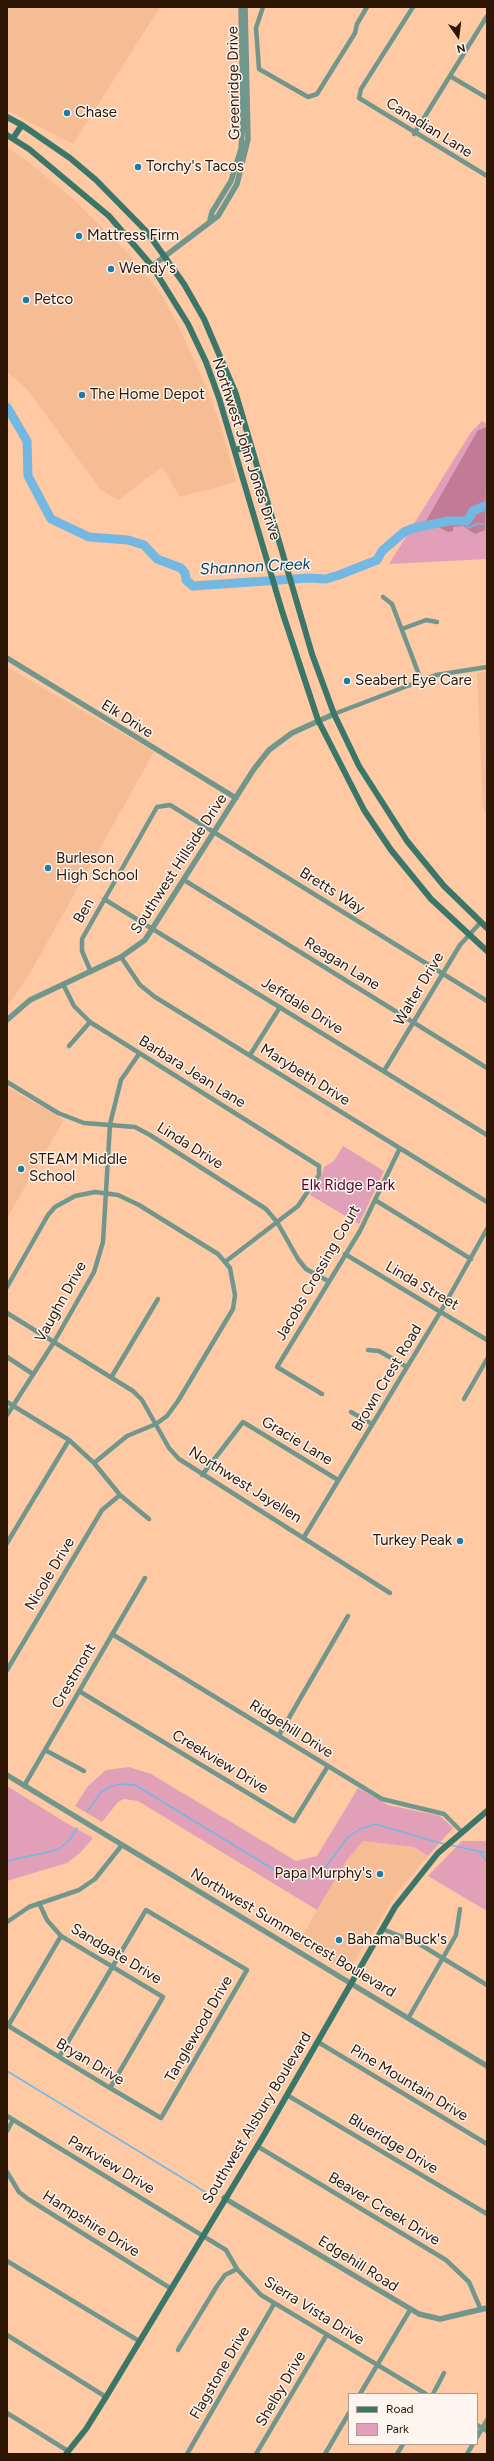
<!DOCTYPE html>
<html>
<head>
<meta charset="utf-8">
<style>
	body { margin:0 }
	#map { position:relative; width:494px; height:2461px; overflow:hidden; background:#ffc9a4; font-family:Figtree,sans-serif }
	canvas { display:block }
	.frame { position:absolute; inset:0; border:8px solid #2e1604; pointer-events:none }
	.legend { position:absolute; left:348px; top:2393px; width:130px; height:52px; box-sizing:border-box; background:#fcf5f0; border:1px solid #aa9c92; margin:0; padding:5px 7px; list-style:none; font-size:12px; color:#2e1604 }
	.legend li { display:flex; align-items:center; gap:8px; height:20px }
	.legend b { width:20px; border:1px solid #aa9c92 }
	.north { position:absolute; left:438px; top:16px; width:40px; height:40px; -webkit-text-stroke:3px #fcf5f0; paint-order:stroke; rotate:166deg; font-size:11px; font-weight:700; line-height:16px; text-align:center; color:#2e1604 }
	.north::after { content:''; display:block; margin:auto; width:14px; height:18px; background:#2e1604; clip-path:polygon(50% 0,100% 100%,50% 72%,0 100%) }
</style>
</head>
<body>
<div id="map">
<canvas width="494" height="2461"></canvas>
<div class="frame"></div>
<ul class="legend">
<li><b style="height:5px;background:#3b7769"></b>Road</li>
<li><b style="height:11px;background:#e1a0b8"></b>Park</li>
</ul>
<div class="north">N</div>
</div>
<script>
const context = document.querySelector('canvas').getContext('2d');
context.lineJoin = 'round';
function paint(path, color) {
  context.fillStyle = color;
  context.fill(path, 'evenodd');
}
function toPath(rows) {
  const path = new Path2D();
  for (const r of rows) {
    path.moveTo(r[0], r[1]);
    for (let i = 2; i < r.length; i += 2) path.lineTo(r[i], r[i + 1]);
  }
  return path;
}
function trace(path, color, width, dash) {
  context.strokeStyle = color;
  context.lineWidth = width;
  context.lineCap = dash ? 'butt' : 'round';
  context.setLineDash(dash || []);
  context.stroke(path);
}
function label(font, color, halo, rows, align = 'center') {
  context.font = font + ' Figtree,sans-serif';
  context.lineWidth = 3;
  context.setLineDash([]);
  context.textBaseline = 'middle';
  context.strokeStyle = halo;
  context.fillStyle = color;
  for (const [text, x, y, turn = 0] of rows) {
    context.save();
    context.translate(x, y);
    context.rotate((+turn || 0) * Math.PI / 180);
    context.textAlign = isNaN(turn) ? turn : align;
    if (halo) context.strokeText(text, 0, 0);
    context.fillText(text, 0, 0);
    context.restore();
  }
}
paint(toPath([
	[7,7,160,7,73,144,7,110],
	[7,148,21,156,73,199,128,253,161,294,181,331,204,382,222,429,236,482,180,497,162,467,118,500,101,490,26,388,7,372],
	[7,667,154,752,30,973,7,1007],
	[487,672,487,813,483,809,477,673],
	[7,1087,64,1120,7,1218],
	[363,1841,414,1847,428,1856,398,1891,348,1972,300,1944,299,1941,347,1860]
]), '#f6bc93');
paint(toPath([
	[482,421,487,424,487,559,389,564,471,432],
	[343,1146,384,1171,359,1224,310,1195,322,1175,324,1167,334,1161],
	[129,1767,151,1774,296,1861,317,1856,358,1788,388,1805,440,1816,453,1828,428,1856,414,1847,363,1841,347,1860,317,1910,138,1801,124,1799,118,1802,102,1822,75,1806,88,1786,106,1770],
	[7,1786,63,1821,93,1838,80,1853,67,1863,7,1881],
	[462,1841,487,1841,487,1911,428,1876]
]), '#e1a0b8');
paint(toPath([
	[487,427,485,530,475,534,463,526,453,527,453,531,448,532,426,521,478,430]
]), '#c17b95');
trace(toPath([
	[462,522,468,528,479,523,487,525],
	[87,1812,101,1792,111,1786,123,1784,135,1785,278,1872,296,1879,315,1875,324,1869,348,1837,360,1829,375,1824,444,1844],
	[450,1845,487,1853],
	[479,1852,487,1861],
	[7,1861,57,1850,69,1841,77,1828],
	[7,2071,207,2193]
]), '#72b8e2', 1.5);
trace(toPath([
	[7,407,27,441,28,476,51,519,89,537,128,540,144,545,157,559,181,568,185,573,186,580,193,586,309,578,326,579,339,575,377,560,382,551,404,532,414,528,448,521,467,521,473,511,487,505]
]), '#72b8e2', 9);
trace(toPath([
	[263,7,256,28,259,69,308,97,317,94,355,33,357,24,367,7],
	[413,7,361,89,359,98,487,176],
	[450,76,487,98],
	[414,134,487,16],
	[383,597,392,604,421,680],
	[402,629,426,620,437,622],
	[334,714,436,675,487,667],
	[184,880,487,1068],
	[104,899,487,1135],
	[121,957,140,985,155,997,487,1202],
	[91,972,82,951,82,939,157,807,170,805,487,1001],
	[63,984,74,1006,90,1022,319,1166,319,1175,298,1206,225,1262],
	[69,1046,90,1022],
	[250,1055,280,1007],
	[384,1071,460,945,480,923],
	[7,1082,58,1113,84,1123,135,1127,150,1135,266,1209,277,1222,298,1259,306,1269,328,1281],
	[375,1200,471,1259],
	[345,1254,487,1340],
	[7,1287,48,1215,55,1207,75,1196,95,1192,118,1195,139,1205,218,1254,230,1268,235,1295,233,1309,178,1401,167,1416,156,1424,127,1436,94,1463],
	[7,1313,133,1391,142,1400,169,1448,179,1459,390,1593],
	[368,1350,379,1351,407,1367],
	[7,1357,33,1374],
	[112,1376,158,1299],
	[322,1394,277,1367,360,1231,400,1148],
	[464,1399,487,1359],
	[7,1402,69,1440,94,1463,120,1495,149,1519],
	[351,1412,372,1424],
	[7,1415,54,1342,94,1272,103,1242,110,1124,121,1080,139,1054],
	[202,1475,243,1422,338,1480],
	[304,1537,441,1311,487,1229],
	[7,1543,69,1440],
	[112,1634,382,1799,444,1814,461,1831],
	[7,1670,102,1510,120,1495],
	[79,1691,294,1821,328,1766],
	[279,1735,348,1616],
	[45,1750,84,1771],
	[24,1786,145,1578],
	[39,1903,47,1920,61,1936,163,1997,110,2088],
	[7,1922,29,1907,79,1890,95,1879,122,1845],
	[382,1929,416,1942,487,1985],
	[409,2017,456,1935,460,1909],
	[7,2025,59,2057,110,2088,161,2118,247,1970,146,1910,59,2057],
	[8,2026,61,1936],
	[318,2042,487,2144],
	[287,2095,487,2214],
	[7,2116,226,2250,237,2269,261,2295,426,2394],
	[7,2131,13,2120],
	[257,2146,446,2260,469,2282,481,2310],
	[7,2172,19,2192,28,2199,170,2288],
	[7,2261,139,2341],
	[7,2335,106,2397],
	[178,2350,217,2286,225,2275,237,2269],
	[360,2394,410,2310],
	[433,2394,444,2373],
	[7,2413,68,2451],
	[477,2425,487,2431],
	[477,2437,487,2420],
	[187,2454,274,2304],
	[256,2454,326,2336],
	[325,2454,349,2413],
	[397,2454,403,2444],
	[467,2454,473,2444]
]), '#71968c', 4.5);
trace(toPath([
	[210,220,212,212,231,181,241,149,243,120,241,7],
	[152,266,218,216,237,184,248,139,245,7],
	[7,658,236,798],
	[7,1020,30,1000,121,957,145,940,254,769,269,750,292,733,334,714],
	[7,1775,487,2066],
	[224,2198,419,2314,440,2319,487,2308]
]), '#71968c', 5.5);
trace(toPath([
	[7,117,22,125,70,158,96,180,147,232,184,284,204,319,236,394,312,654,334,714,359,766,407,841,444,886,487,928],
	[7,135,29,149,109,216,152,266,188,324,206,362,219,398,282,611,318,720,364,810,391,850,431,899,487,951],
	[13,138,22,125],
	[235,450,251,446],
	[66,2454,86,2429,106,2397,264,2135,395,1907,438,1853,487,1811]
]), '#3b7769', 6);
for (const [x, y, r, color] of [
	[67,113,4,"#1e7ba8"],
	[138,167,4,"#1e7ba8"],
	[79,236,4,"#1e7ba8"],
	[111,269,4,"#1e7ba8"],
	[26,300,4,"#1e7ba8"],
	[82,395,4,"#1e7ba8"],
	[347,681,4,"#1e7ba8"],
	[48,868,4,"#1e7ba8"],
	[21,1169,4,"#1e7ba8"],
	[460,1541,4,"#1e7ba8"],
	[380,1874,4,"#1e7ba8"],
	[339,1940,4,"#1e7ba8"]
]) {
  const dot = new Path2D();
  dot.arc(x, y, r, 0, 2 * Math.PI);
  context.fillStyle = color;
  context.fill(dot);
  trace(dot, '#fcf5f0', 1.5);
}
label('15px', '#2e1604', '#fcf5f0', [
	["Greenridge Drive",234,83,-91],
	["Canadian Lane",429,128,32],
	["Northwest John Jones Drive",246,449,72],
	["Elk Drive",127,719,32],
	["Southwest Hillside Drive",179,864,-57],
	["Bretts Way",332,891,32],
	["Ben",84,911,-60],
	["Reagan Lane",342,964,32],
	["Walter Drive",419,989,-59],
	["Jeffdale Drive",302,1006,32],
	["Barbara Jean Lane",192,1072,32],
	["Marybeth Drive",305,1075,32],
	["Linda Drive",190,1146,32],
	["Jacobs Crossing Court",318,1273,-60],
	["Linda Street",422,1286,30],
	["Vaughn Drive",61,1302,-61],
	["Brown Crest Road",387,1378,-59],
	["Gracie Lane",297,1441,31],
	["Northwest Jayellen",245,1485,32],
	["Nicole Drive",50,1574,-59],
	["Crestmont",74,1676,-60],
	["Ridgehill Drive",291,1729,32],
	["Creekview Drive",220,1762,31],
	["Northwest Summercrest Boulevard",293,1933,31],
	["Sandgate Drive",116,1954,31],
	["Tanglewood Drive",199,2029,-60],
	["Bryan Drive",90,2062,31],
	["Pine Mountain Drive",409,2083,31],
	["Southwest Alsbury Boulevard",257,2118,-59],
	["Blueridge Drive",393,2144,31],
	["Parkview Drive",111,2165,31],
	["Beaver Creek Drive",384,2209,31],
	["Hampshire Drive",91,2224,32],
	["Edgehill Road",358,2264,32],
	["Sierra Vista Drive",314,2311,32],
	["Flagstone Drive",220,2373,-60],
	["Shelby Drive",281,2389,-60]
]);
label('15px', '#2e1604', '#fcf5f0', [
	["Chase",75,113],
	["Torchy's Tacos",146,167],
	["Mattress Firm",87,236],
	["Wendy's",119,269],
	["Petco",34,300],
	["The Home Depot",90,395],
	["Seabert Eye Care",355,681],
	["Burleson",56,859],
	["High School",56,876],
	["STEAM Middle",29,1160],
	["School",29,1177],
	["Turkey Peak",452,1541,"right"],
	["Papa Murphy's",372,1874,"right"],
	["Bahama Buck's",347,1940]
], 'left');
label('15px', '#57002f', '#fcf5f0', [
	["Elk Ridge Park",348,1186]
]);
label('italic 16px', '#06425e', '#fcf5f0', [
	["Shannon Creek",255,567,-3]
]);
</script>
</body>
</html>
